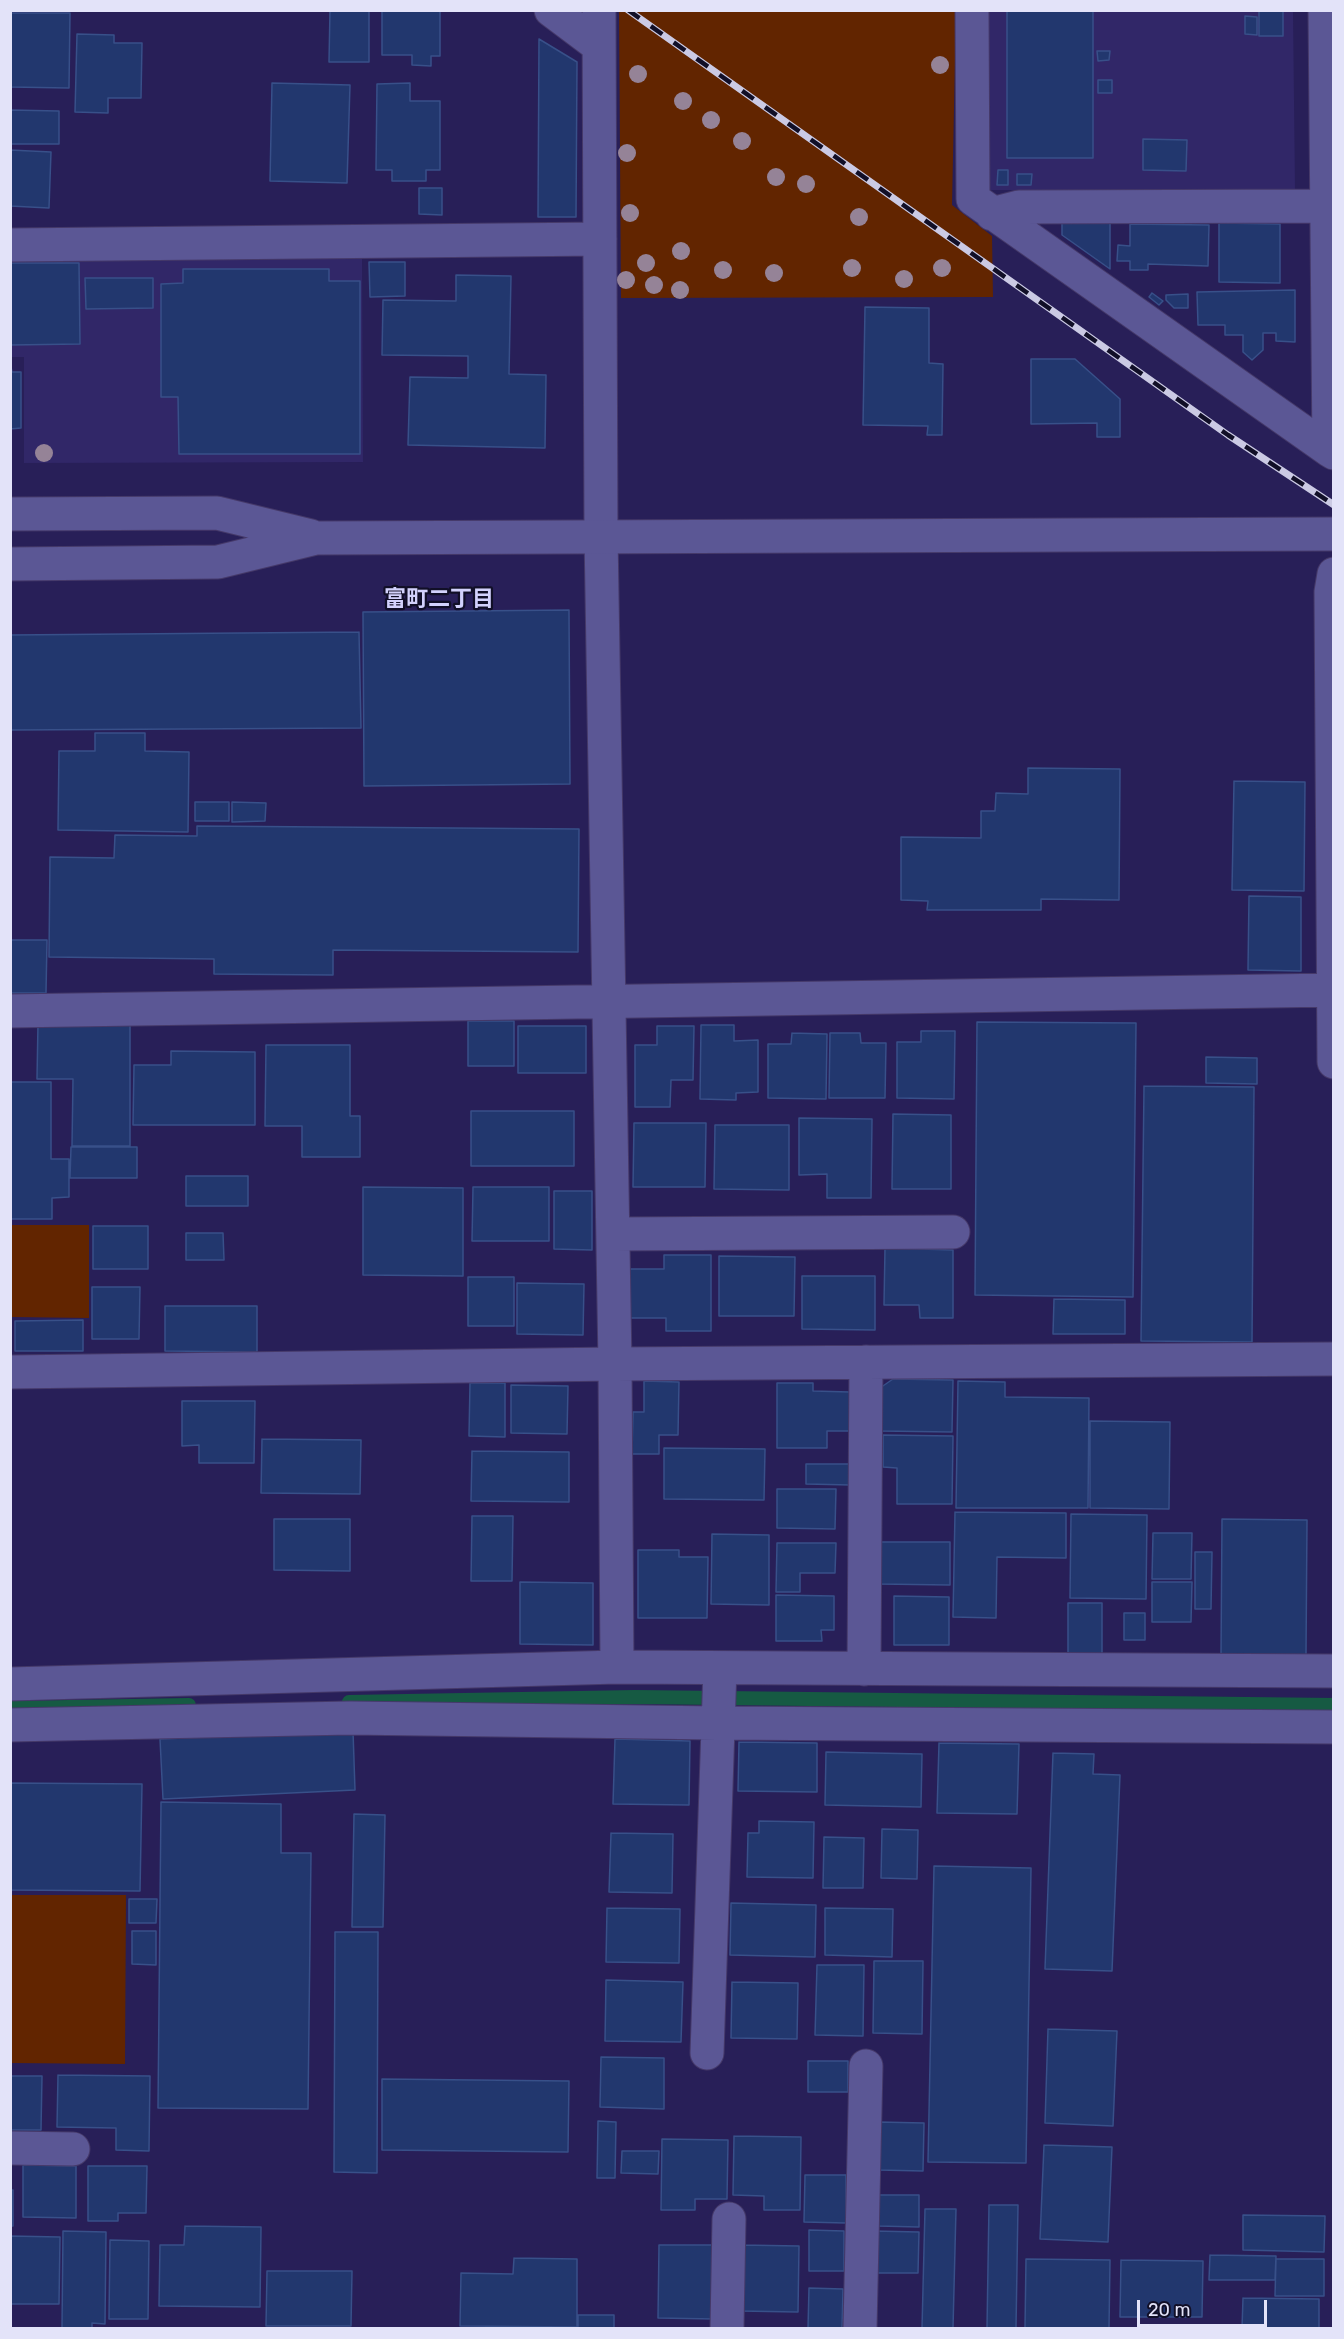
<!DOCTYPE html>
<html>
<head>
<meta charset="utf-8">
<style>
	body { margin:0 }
	#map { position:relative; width:1344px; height:2339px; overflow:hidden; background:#281f58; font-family:Rubik,sans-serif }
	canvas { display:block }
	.frame { position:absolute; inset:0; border:12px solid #e3e3f9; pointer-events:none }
	.scale { position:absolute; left:1137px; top:2300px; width:130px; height:27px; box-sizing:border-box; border:3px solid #e3e3f9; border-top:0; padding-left:8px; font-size:18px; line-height:21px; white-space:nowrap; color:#e3e3f9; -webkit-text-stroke:4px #110f27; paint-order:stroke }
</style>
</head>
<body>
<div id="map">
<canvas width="1344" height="2339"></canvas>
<div class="frame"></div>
<div class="scale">20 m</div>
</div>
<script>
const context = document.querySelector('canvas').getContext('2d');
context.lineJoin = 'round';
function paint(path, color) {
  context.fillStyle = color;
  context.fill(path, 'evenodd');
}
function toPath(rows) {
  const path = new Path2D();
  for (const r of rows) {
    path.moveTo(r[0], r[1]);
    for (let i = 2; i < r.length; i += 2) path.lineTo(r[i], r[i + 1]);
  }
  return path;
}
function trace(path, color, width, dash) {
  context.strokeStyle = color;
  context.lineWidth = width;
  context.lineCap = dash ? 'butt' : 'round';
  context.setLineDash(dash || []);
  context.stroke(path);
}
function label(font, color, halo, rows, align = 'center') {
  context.font = font + ' Rubik,"Noto Sans JP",sans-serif';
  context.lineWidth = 4.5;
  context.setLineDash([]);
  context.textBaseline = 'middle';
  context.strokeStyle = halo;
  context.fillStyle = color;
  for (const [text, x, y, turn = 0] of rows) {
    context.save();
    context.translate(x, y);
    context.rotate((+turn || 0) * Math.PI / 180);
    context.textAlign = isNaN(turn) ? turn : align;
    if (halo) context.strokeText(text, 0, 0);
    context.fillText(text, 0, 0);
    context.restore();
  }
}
paint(toPath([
	[987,11,1293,11,1295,190,990,190],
	[362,256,363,462,24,463,24,357,11,357,10,258]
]), '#312768');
paint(toPath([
	[619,11,956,11,952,205,992,236,993,297,621,298],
	[11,1225,89,1225,89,1318,12,1317,11,1360],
	[11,1895,126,1895,125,2064,11,2063]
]), '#622500');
trace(toPath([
	[349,1702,635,1697,1334,1705],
	[10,1708,189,1705]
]), '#165a43', 14);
const building = toPath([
	[330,10,369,10,369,62,329,62,330,10],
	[382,10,440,10,440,56,431,56,431,66,412,65,412,55,382,55,382,10],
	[1007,10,1093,10,1093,158,1007,158,1007,10],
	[1259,10,1283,10,1283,36,1259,36,1259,10],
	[10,13,70,13,69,88,10,87,10,13],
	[1245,16,1257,17,1257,35,1245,34,1245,16],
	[77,34,114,35,114,43,142,43,141,98,108,98,108,113,75,112,77,34],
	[539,39,577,62,576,217,538,217,539,39],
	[1097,51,1110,51,1109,60,1098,61,1097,51],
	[1098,80,1112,80,1112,93,1098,93,1098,80],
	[272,83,350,85,347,183,270,181,272,83],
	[410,83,410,101,440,101,440,170,426,170,426,181,392,181,392,170,376,170,377,84,410,83],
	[10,110,59,111,59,144,10,144,10,110],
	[1143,139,1187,140,1186,171,1143,170,1143,139],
	[10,150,51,152,49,208,10,206,10,150],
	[998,170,1008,170,1008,185,997,185,998,170],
	[1017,174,1032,174,1031,185,1017,185,1017,174],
	[419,188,442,188,442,215,419,214,419,188],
	[1062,221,1110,221,1110,269,1062,235,1062,221],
	[1219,223,1280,224,1280,283,1219,282,1219,223],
	[1130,224,1209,225,1208,266,1148,264,1148,270,1130,270,1130,261,1117,261,1118,245,1130,246,1130,224],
	[369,262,405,262,405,296,370,297,369,262],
	[10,263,79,263,80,344,10,345,10,263],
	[183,269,329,269,329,281,360,281,360,454,179,454,178,397,161,397,161,284,183,283,183,269],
	[456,275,511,276,509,374,546,375,545,448,408,445,410,377,468,378,468,356,382,355,383,300,456,301,456,275],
	[85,278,153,278,153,308,86,309,85,278],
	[1295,290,1295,342,1276,341,1276,333,1263,333,1263,350,1252,360,1243,352,1243,335,1225,335,1225,325,1198,325,1197,292,1295,290],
	[1152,293,1163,301,1159,305,1149,297,1152,293],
	[1188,294,1188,308,1174,308,1166,300,1166,295,1188,294],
	[865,307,929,308,929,363,943,364,942,435,927,435,928,426,863,425,865,307],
	[1031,359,1075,359,1120,399,1120,437,1097,437,1097,423,1031,424,1031,359],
	[10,362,12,372,21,372,21,428,10,429,10,362],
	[569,610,570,784,364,786,363,612,569,610],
	[359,632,361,728,10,730,10,635,359,632],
	[95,733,145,733,145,751,189,752,188,832,58,830,59,751,95,751,95,733],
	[1028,768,1120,769,1119,900,1041,899,1041,910,927,910,928,901,901,900,901,837,981,838,981,811,995,811,996,793,1028,794,1028,768],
	[1234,781,1305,782,1304,891,1232,890,1234,781],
	[195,802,229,802,229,821,195,821,195,802],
	[232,802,266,803,265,821,232,822,232,802],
	[197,826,579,829,578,952,333,950,333,975,214,974,214,959,49,957,50,857,114,858,115,835,197,836,197,826],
	[1249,896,1301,897,1301,971,1248,970,1249,896],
	[10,940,47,940,46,993,10,993,10,940],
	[468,1021,514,1021,514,1066,468,1066,468,1021],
	[977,1022,1136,1023,1133,1297,975,1295,977,1022],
	[38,1023,130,1024,130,1146,72,1146,73,1079,37,1079,38,1023],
	[701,1025,734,1025,734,1041,758,1040,758,1092,736,1093,736,1100,700,1099,701,1025],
	[518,1026,586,1026,586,1073,518,1073,518,1026],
	[657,1026,694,1026,693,1080,671,1080,670,1107,635,1107,635,1045,657,1045,657,1026],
	[921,1031,955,1031,954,1099,897,1098,897,1042,921,1042,921,1031],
	[792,1033,827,1034,826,1099,768,1098,768,1044,791,1044,792,1033],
	[830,1033,860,1033,861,1043,886,1043,885,1098,829,1098,830,1033],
	[266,1045,350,1045,350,1116,360,1116,360,1157,302,1157,302,1126,265,1126,266,1045],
	[171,1051,255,1052,255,1125,133,1125,134,1065,171,1065,171,1051],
	[1206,1057,1257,1058,1257,1084,1206,1083,1206,1057],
	[10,1082,51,1082,51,1159,69,1159,69,1197,52,1198,52,1219,10,1219,10,1082],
	[1144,1086,1254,1087,1252,1342,1141,1341,1144,1086],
	[471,1111,574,1111,574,1166,471,1166,471,1111],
	[893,1114,951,1115,951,1189,892,1189,893,1114],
	[799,1118,872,1119,871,1198,827,1198,827,1174,799,1175,799,1118],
	[634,1123,706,1123,705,1187,633,1187,634,1123],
	[715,1125,789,1125,789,1190,714,1189,715,1125],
	[71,1147,137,1147,137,1178,70,1178,71,1147],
	[186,1176,248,1176,248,1206,186,1206,186,1176],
	[363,1187,463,1188,463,1276,363,1275,363,1187],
	[473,1187,549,1187,549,1241,472,1241,473,1187],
	[554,1191,592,1191,592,1250,554,1249,554,1191],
	[93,1226,148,1226,148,1269,93,1269,93,1226],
	[186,1233,223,1233,224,1260,186,1260,186,1233],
	[885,1248,953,1250,953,1318,920,1318,919,1305,884,1305,885,1248],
	[664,1255,711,1255,711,1331,666,1331,666,1318,629,1318,629,1269,664,1269,664,1255],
	[719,1256,795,1257,794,1316,719,1316,719,1256],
	[802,1276,875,1276,875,1330,802,1329,802,1276],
	[468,1277,514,1277,514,1326,468,1326,468,1277],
	[517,1283,584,1284,583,1335,517,1334,517,1283],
	[92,1287,140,1287,139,1339,92,1339,92,1287],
	[1054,1299,1125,1300,1125,1334,1053,1334,1054,1299],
	[165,1306,257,1306,257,1352,165,1351,165,1306],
	[83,1320,83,1351,15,1351,15,1321,83,1320],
	[893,1379,953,1380,952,1432,880,1431,880,1388,893,1379],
	[644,1381,679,1382,678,1435,659,1435,659,1454,632,1454,633,1412,644,1412,644,1381],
	[958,1381,1005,1382,1005,1397,1089,1398,1088,1508,956,1508,958,1381],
	[470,1383,505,1383,505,1437,469,1436,470,1383],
	[777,1383,813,1383,813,1391,850,1392,850,1431,827,1431,827,1448,777,1448,777,1383],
	[511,1385,568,1386,567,1434,511,1433,511,1385],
	[182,1401,255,1401,254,1463,199,1463,199,1445,182,1446,182,1401],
	[1090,1421,1170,1422,1169,1509,1090,1508,1090,1421],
	[883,1435,953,1436,952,1504,897,1504,897,1468,883,1467,883,1435],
	[262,1439,361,1440,360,1494,261,1493,262,1439],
	[664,1448,765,1449,764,1500,664,1499,664,1448],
	[472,1451,569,1452,569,1502,471,1501,472,1451],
	[806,1464,852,1464,851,1485,806,1484,806,1464],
	[777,1489,836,1489,835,1529,777,1528,777,1489],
	[955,1512,1066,1513,1066,1558,997,1557,996,1618,953,1617,955,1512],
	[1071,1514,1147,1515,1146,1599,1070,1598,1071,1514],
	[472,1516,513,1516,512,1581,471,1581,472,1516],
	[274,1519,350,1519,350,1571,274,1570,274,1519],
	[1222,1519,1307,1520,1306,1655,1221,1655,1222,1519],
	[1153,1533,1192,1533,1191,1579,1152,1579,1153,1533],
	[712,1534,769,1535,769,1605,711,1604,712,1534],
	[879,1542,950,1542,950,1585,879,1584,879,1542],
	[777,1543,836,1543,835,1573,800,1573,800,1592,776,1592,777,1543],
	[638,1550,679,1550,679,1557,708,1557,707,1618,638,1618,638,1550],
	[1195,1552,1212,1552,1211,1609,1195,1609,1195,1552],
	[520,1582,593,1583,593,1645,520,1644,520,1582],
	[1152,1582,1192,1582,1191,1622,1152,1622,1152,1582],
	[776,1595,834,1596,834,1630,821,1630,822,1641,776,1641,776,1595],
	[894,1596,949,1597,949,1645,894,1645,894,1596],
	[1068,1603,1102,1603,1102,1656,1068,1655,1068,1603],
	[1124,1613,1145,1613,1145,1640,1124,1640,1124,1613],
	[353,1731,355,1790,163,1799,160,1739,353,1731],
	[615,1739,690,1741,689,1805,613,1804,615,1739],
	[739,1742,817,1743,817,1792,738,1791,739,1742],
	[939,1743,1019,1744,1017,1814,937,1813,939,1743],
	[826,1752,922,1754,921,1807,825,1805,826,1752],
	[1053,1753,1094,1754,1093,1774,1120,1775,1112,1971,1045,1969,1053,1753],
	[10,1783,142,1784,140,1891,10,1890,10,1783],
	[161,1802,281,1804,281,1853,311,1853,308,2109,158,2108,161,1802],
	[354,1814,385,1815,383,1927,352,1927,354,1814],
	[759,1821,814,1822,813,1878,747,1877,748,1833,759,1833,759,1821],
	[882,1829,918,1830,917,1879,881,1878,882,1829],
	[611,1833,673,1834,672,1893,609,1892,611,1833],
	[824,1837,864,1838,863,1888,823,1888,824,1837],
	[934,1866,1031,1868,1026,2163,928,2162,934,1866],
	[129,1899,157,1899,156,1923,129,1923,129,1899],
	[731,1903,816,1905,815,1957,730,1955,731,1903],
	[607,1908,680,1909,679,1963,606,1962,607,1908],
	[825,1908,893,1909,892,1957,825,1955,825,1908],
	[132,1931,156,1931,156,1965,132,1964,132,1931],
	[335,1932,378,1932,377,2173,334,2172,335,1932],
	[874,1961,923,1961,922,2034,873,2033,874,1961],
	[817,1965,864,1965,863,2036,815,2035,817,1965],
	[606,1980,683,1982,681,2042,605,2041,606,1980],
	[732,1982,798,1983,797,2039,731,2038,732,1982],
	[1048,2029,1117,2031,1113,2126,1045,2123,1048,2029],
	[601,2057,664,2058,664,2109,600,2107,601,2057],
	[808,2061,848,2061,848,2092,808,2092,808,2061],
	[58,2075,150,2076,149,2151,116,2150,116,2128,57,2127,58,2075],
	[10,2076,42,2076,41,2130,10,2130,10,2076],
	[382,2079,569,2081,568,2152,382,2150,382,2079],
	[598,2121,616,2122,615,2178,597,2178,598,2121],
	[879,2122,924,2123,923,2171,879,2170,879,2122],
	[734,2136,801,2137,800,2210,764,2210,764,2196,733,2195,734,2136],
	[662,2139,728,2140,727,2199,695,2199,695,2210,661,2210,662,2139],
	[1044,2145,1112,2147,1108,2242,1040,2239,1044,2145],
	[622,2151,659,2151,658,2174,621,2173,622,2151],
	[23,2165,76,2166,76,2218,23,2217,23,2165],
	[88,2166,147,2166,146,2213,118,2213,118,2221,88,2221,88,2166],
	[805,2175,846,2175,846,2223,804,2222,805,2175],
	[10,2190,13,2190,13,2226,10,2226,10,2190],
	[878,2195,919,2195,919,2227,878,2226,878,2195],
	[989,2205,1018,2205,1016,2328,987,2328,989,2205],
	[925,2209,956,2209,953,2328,922,2328,925,2209],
	[1243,2215,1325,2216,1324,2252,1243,2250,1243,2215],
	[185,2226,261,2227,260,2307,159,2306,160,2245,184,2245,185,2226],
	[809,2230,844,2231,844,2271,809,2271,809,2230],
	[63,2231,106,2232,105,2324,92,2323,92,2328,62,2328,63,2231],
	[874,2231,919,2232,918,2273,873,2273,874,2231],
	[10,2236,60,2237,59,2304,10,2304,10,2236],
	[110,2240,149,2241,148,2319,109,2319,110,2240],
	[659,2245,716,2245,715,2319,658,2318,659,2245],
	[741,2245,799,2246,798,2312,739,2311,741,2245],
	[1210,2255,1276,2256,1275,2280,1209,2280,1210,2255],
	[514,2258,577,2259,577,2327,460,2326,461,2273,513,2274,514,2258],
	[1026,2259,1110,2260,1109,2328,1025,2328,1026,2259],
	[1276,2259,1324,2259,1324,2296,1275,2296,1276,2259],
	[1121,2260,1203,2261,1202,2317,1120,2317,1121,2260],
	[267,2271,352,2271,351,2326,266,2326,267,2271],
	[809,2288,843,2289,842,2328,808,2328,809,2288],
	[1243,2298,1319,2299,1319,2328,1242,2328,1243,2298],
	[578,2315,614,2315,614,2328,578,2328,578,2315]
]);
paint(building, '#22376e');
trace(building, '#385089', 1.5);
const street = toPath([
	[551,10,599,46],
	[599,10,601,535,615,1364,617,1667],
	[972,10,973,199,1329,450],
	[1325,10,1329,450,1334,453],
	[992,214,1019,207,1327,206],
	[10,245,600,239],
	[1334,574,1331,592,1334,1062],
	[10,1011,1333,990],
	[613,1234,953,1232],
	[10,1372,615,1364,1334,1359],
	[864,1669,866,1362],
	[10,1684,617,1667,1334,1671],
	[10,1725,350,1718,717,1723,1334,1727],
	[707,2053,720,1668],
	[10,2148,73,2149],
	[727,2328,729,2219],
	[860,2328,866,2066]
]);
const secondary = toPath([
	[10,514,217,513,311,536],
	[10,564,218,562,316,538,1334,534]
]);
trace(street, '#453969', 35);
trace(secondary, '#453969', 35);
trace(street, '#5b5795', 33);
trace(secondary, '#5b5795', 33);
const rail = toPath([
	[628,10,1228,435,1334,505]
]);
trace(rail, '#cbcae4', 7);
trace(rail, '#110f27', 4.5, [14]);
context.fillStyle = '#958397';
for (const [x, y] of [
	[940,65],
	[638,74],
	[683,101],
	[711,120],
	[742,141],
	[627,153],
	[776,177],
	[806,184],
	[630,213],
	[859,217],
	[681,251],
	[646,263],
	[852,268],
	[942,268],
	[723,270],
	[774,273],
	[904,279],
	[626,280],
	[654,285],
	[680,290],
	[44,453]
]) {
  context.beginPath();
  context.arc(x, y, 9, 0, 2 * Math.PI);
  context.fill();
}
label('bold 22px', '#d2d1fc', '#110f27', [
	["富町二丁目",439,600]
]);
</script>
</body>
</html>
